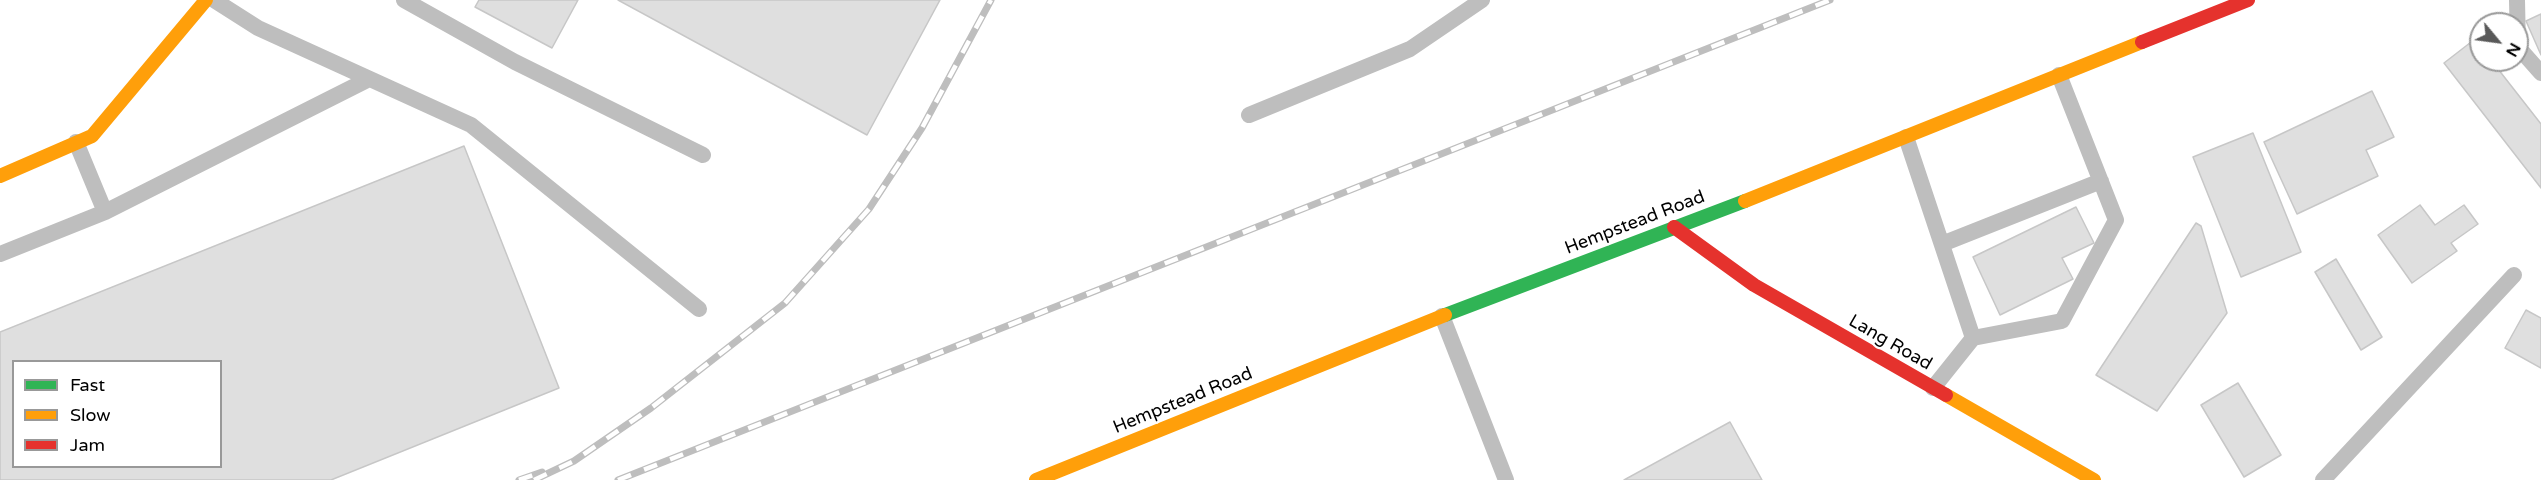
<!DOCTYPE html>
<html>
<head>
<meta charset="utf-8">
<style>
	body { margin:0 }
	#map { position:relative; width:2541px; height:480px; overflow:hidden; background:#fff; font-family:"Varela Round",sans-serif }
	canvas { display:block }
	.legend { position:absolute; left:12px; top:360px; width:210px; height:108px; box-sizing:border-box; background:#fff; border:2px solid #999; margin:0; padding:8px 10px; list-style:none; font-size:18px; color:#000 }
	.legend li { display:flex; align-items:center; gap:12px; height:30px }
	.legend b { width:30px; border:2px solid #999 }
	.north { position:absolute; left:2469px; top:12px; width:60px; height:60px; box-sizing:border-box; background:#fff; border:2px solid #999; border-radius:50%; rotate:119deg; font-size:16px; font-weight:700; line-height:24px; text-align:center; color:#000 }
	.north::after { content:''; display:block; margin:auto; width:21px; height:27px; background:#595959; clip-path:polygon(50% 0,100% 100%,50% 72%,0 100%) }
</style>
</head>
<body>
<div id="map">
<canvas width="2541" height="480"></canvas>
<ul class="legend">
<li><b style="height:8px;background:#30b455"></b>Fast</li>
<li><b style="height:8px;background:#ff9f0a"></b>Slow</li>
<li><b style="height:8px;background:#e5322d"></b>Jam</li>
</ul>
<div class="north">N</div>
</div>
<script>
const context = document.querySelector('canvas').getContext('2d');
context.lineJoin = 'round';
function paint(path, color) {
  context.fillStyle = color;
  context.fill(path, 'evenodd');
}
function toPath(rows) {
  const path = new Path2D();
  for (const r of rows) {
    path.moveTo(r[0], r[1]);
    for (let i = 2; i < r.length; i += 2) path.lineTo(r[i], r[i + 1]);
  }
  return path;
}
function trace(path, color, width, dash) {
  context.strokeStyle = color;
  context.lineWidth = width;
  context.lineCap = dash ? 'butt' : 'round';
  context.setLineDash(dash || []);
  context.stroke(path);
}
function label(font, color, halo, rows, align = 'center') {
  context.font = font + ' "Varela Round",sans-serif';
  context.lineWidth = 4.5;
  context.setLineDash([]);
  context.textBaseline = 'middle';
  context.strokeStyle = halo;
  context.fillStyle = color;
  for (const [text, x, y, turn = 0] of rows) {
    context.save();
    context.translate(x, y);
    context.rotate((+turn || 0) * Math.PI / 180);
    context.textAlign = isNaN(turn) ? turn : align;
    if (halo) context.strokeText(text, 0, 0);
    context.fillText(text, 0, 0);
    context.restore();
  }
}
const building = toPath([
	[479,0,578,0,552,48,475,7,479,0],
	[618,0,940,0,867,135,618,0],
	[2541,14,2541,55,2526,21,2541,14],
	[2475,39,2481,47,2481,60,2491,60,2541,124,2541,188,2444,63,2475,39],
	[2372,91,2394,137,2366,150,2378,176,2297,214,2264,142,2372,91],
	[2253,133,2301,252,2241,277,2193,157,2253,133],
	[464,146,559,388,331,480,0,480,0,332,464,146],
	[14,362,220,362,220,466,14,466,14,362],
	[2420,205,2435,225,2464,205,2478,224,2451,243,2457,251,2412,283,2378,235,2420,205],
	[2076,207,2094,243,2062,258,2073,279,2000,315,1973,257,2076,207],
	[2196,223,2201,226,2227,313,2157,411,2096,375,2196,223],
	[2336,259,2382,337,2361,350,2315,272,2336,259],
	[2526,310,2541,318,2541,368,2505,348,2526,310],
	[2238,383,2281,455,2244,477,2201,405,2238,383],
	[1730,422,1762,480,1624,480,1730,422]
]);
paint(building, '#dfdfdf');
trace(building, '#c7c7c7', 1.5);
trace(toPath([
	[214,0,258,28,471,125,699,309],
	[404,0,515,62,703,155],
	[2517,0,2518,47,2541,73],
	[1249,115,1410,49,1482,0],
	[1906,137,1973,338],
	[76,142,105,212],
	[1942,244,2101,181],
	[0,254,105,212,369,79],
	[1442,316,1506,480],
	[1933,388,1973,338,2062,321,2116,220,2059,75],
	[2323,480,2514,275]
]), '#bebebe', 16);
trace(toPath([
	[1445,315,1745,201]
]), '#30b455', 14);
trace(toPath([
	[0,176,92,136,206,0],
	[1745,201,2142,42],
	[1946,395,2094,480],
	[1036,480,1445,315]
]), '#ff9f0a', 14);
trace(toPath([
	[2142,42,2248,0],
	[1674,227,1754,285,1946,395]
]), '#e5322d', 14);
const rail = toPath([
	[519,480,542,472],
	[534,480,574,461,651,408,785,303,869,209,922,128,991,0],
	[618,480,1830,0]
]);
trace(rail, '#bebebe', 7);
trace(rail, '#fff', 4.5, [14]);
label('18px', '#000', '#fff', [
	["Hempstead Road",1635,223,-21],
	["Lang Road",1890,343,30],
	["Hempstead Road",1183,401,-22]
]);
</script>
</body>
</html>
